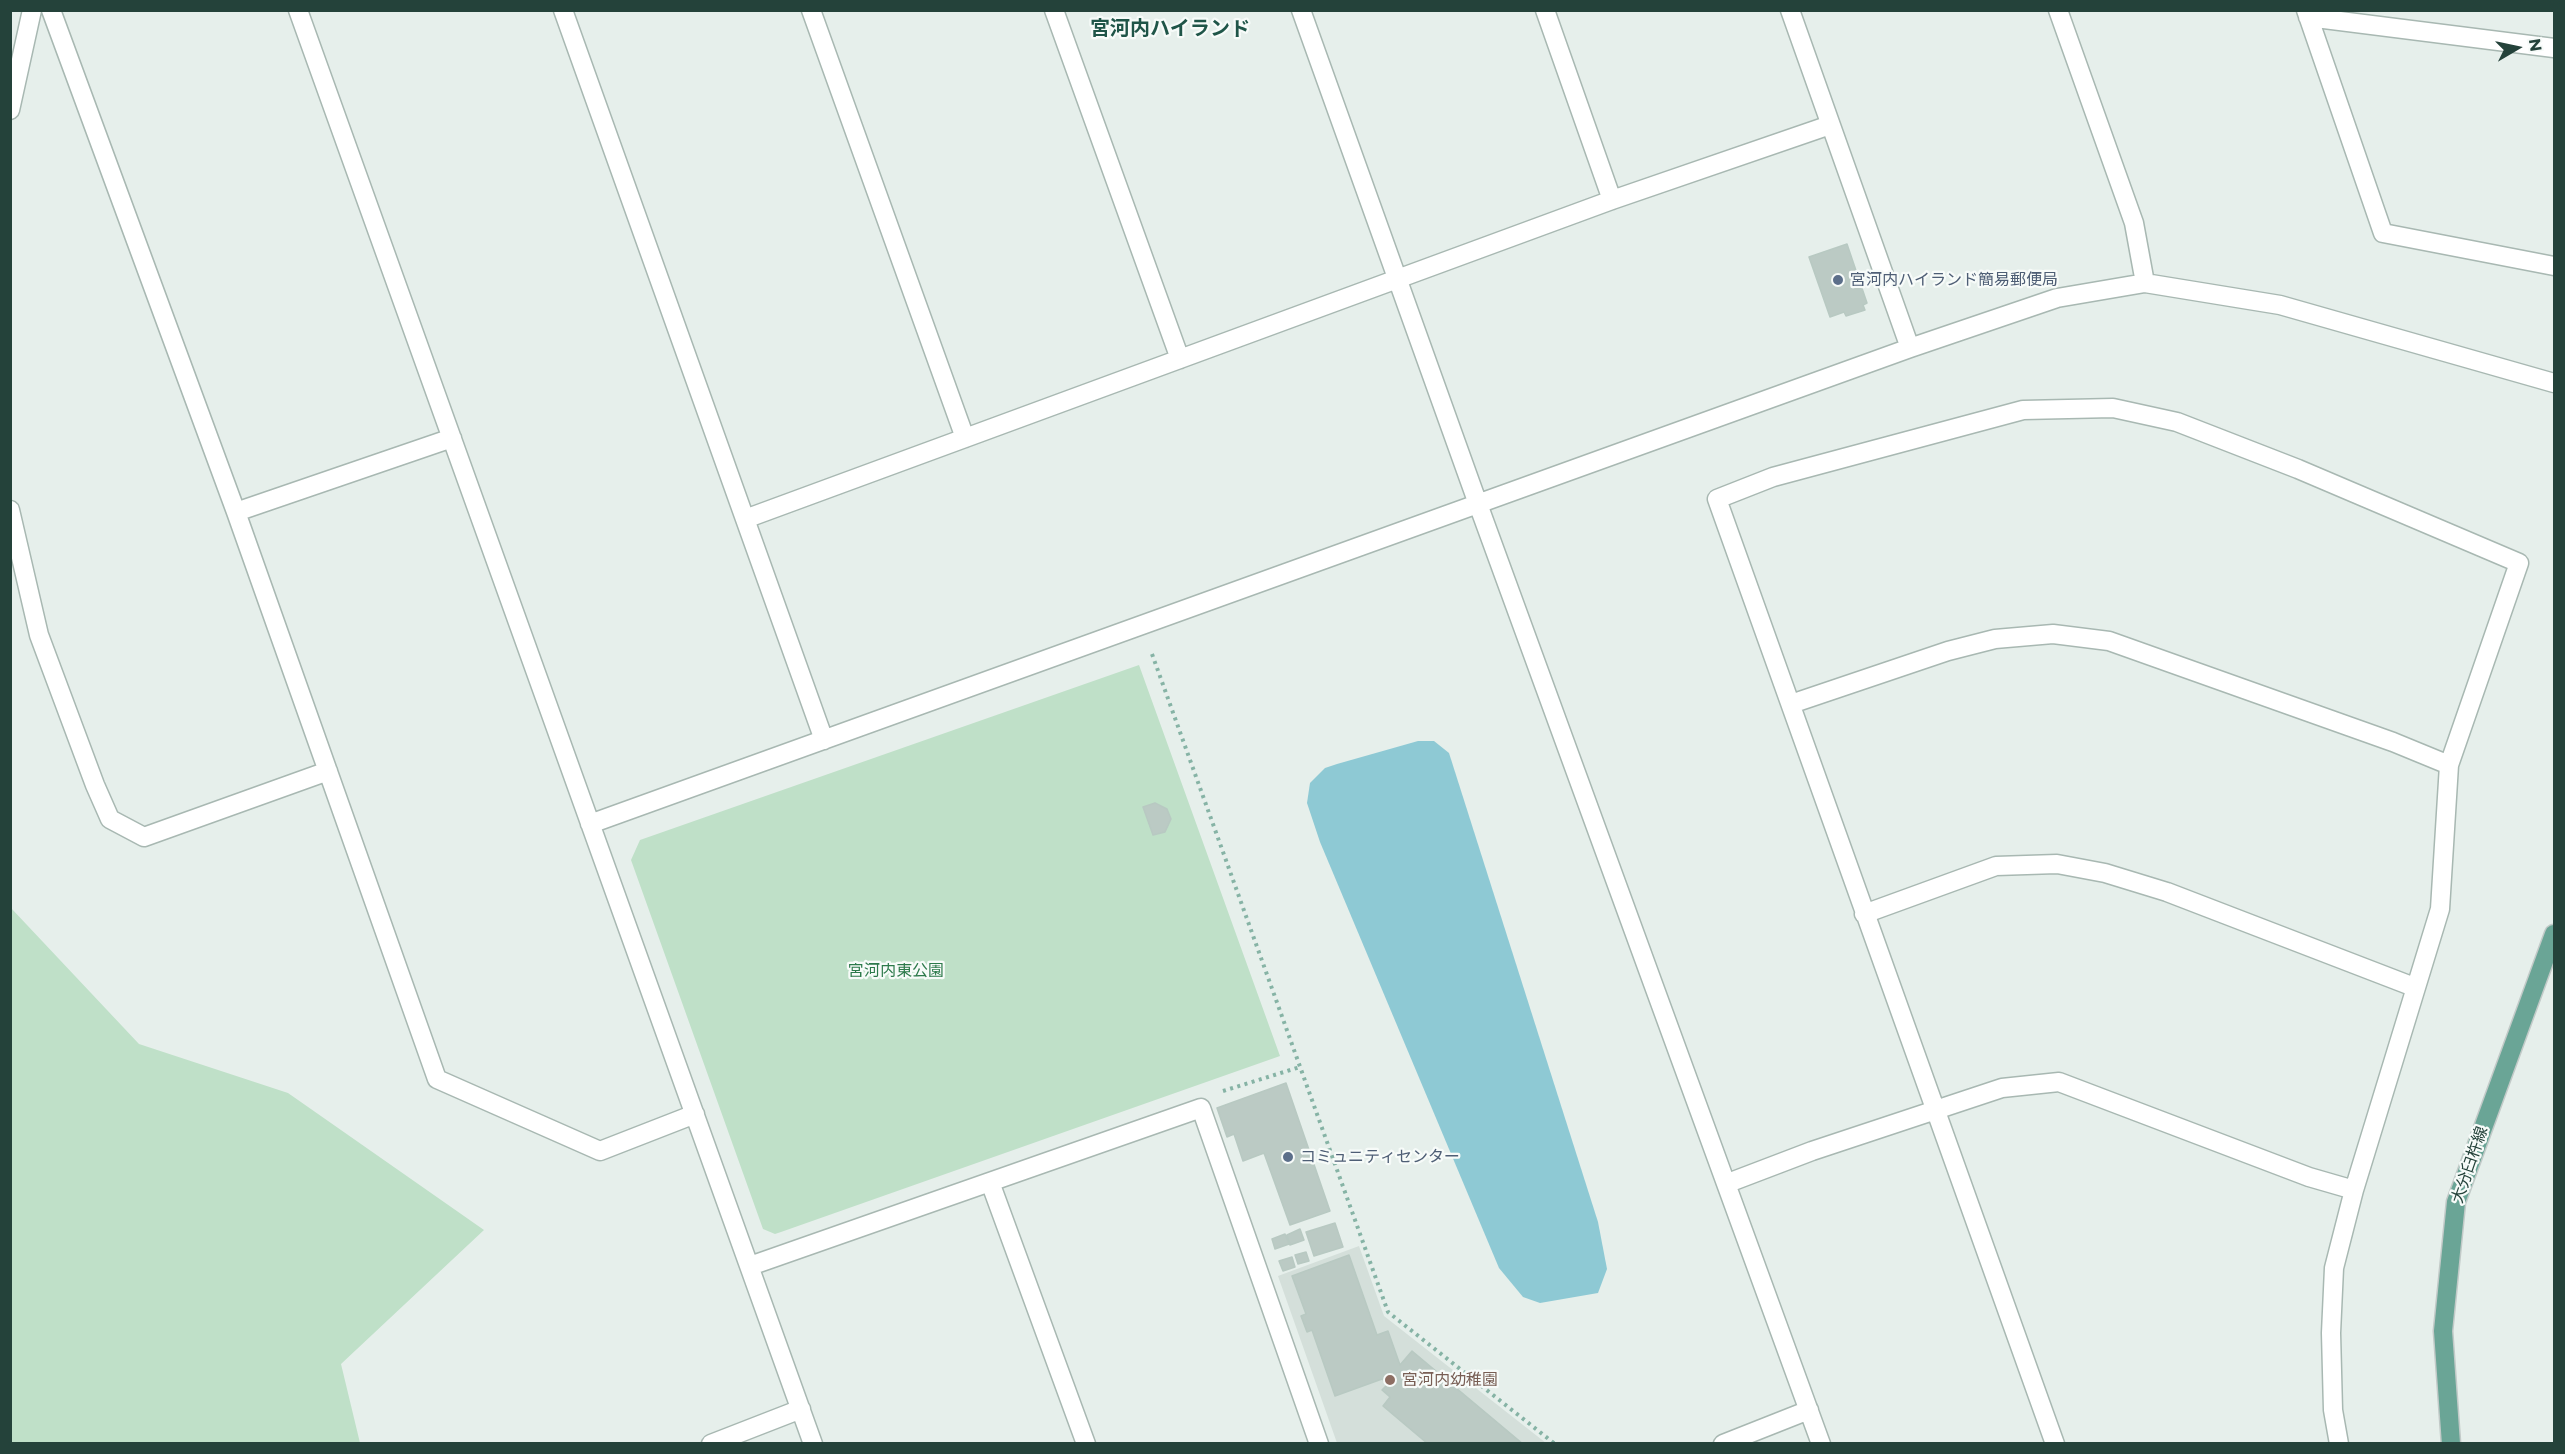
<!DOCTYPE html>
<html>
<head>
<meta charset="utf-8">
<style>
	body { margin:0 }
	#map { position:relative; width:2565px; height:1454px; overflow:hidden; background:#e6efeb; font-family:Montserrat,sans-serif }
	canvas { display:block }
	.frame { position:absolute; inset:0; border:12px solid #24423a; pointer-events:none }
	.north { position:absolute; left:2487px; top:18px; width:60px; height:60px; -webkit-text-stroke:4px #f7fbf9; paint-order:stroke; rotate:81deg; font-size:16px; font-weight:700; line-height:24px; text-align:center; color:#24423a }
	.north::after { content:''; display:block; margin:auto; width:21px; height:27px; background:#24423a; clip-path:polygon(50% 0,100% 100%,50% 72%,0 100%) }
</style>
</head>
<body>
<div id="map">
<canvas width="2565" height="1454"></canvas>
<div class="frame"></div>
<div class="north">N</div>
</div>
<script>
const context = document.querySelector('canvas').getContext('2d');
context.lineJoin = 'round';
function paint(path, color) {
  context.fillStyle = color;
  context.fill(path, 'evenodd');
}
function toPath(rows) {
  const path = new Path2D();
  for (const r of rows) {
    path.moveTo(r[0], r[1]);
    for (let i = 2; i < r.length; i += 2) path.lineTo(r[i], r[i + 1]);
  }
  return path;
}
function trace(path, color, width, dash) {
  context.strokeStyle = color;
  context.lineWidth = width;
  context.lineCap = dash ? 'butt' : 'round';
  context.setLineDash(dash || []);
  context.stroke(path);
}
function label(font, color, halo, rows, align = 'center') {
  context.font = font + ' Montserrat,"Noto Sans JP",sans-serif';
  context.lineWidth = 4.5;
  context.setLineDash([]);
  context.textBaseline = 'middle';
  context.strokeStyle = halo;
  context.fillStyle = color;
  for (const [text, x, y, turn = 0] of rows) {
    context.save();
    context.translate(x, y);
    context.rotate((+turn || 0) * Math.PI / 180);
    context.textAlign = isNaN(turn) ? turn : align;
    if (halo) context.strokeText(text, 0, 0);
    context.fillText(text, 0, 0);
    context.restore();
  }
}
paint(toPath([
	[1359,1246,1384,1316,1546,1443,1337,1443,1278,1276]
]), '#d4dfda');
paint(toPath([
	[1139,665,1280,1056,781,1232,775,1234,763,1229,631,860,640,840],
	[11,908,139,1044,288,1093,484,1230,341,1364,360,1443,11,1443]
]), '#bfe0c8');
paint(toPath([
	[1418,741,1434,741,1449,753,1598,1222,1607,1269,1598,1293,1540,1303,1523,1297,1499,1268,1320,842,1307,803,1310,783,1325,768,1337,764]
]), '#8ec9d4');
const building = toPath([
	[1847,244,1867,303,1863,305,1865,310,1846,316,1844,312,1830,317,1809,257,1847,244],
	[1155,803,1167,809,1171,819,1165,832,1153,835,1143,807,1155,803],
	[1286,1083,1330,1211,1290,1225,1264,1153,1243,1161,1234,1134,1227,1137,1217,1108,1286,1083],
	[1335,1223,1343,1247,1314,1256,1306,1232,1335,1223],
	[1300,1229,1304,1240,1290,1245,1287,1235,1300,1229],
	[1285,1234,1289,1244,1275,1249,1272,1239,1285,1234],
	[1306,1252,1309,1261,1298,1264,1295,1255,1306,1252],
	[1349,1255,1377,1335,1388,1331,1400,1365,1412,1351,1523,1444,1428,1444,1383,1406,1390,1397,1382,1390,1388,1384,1382,1379,1335,1396,1312,1330,1307,1332,1301,1316,1306,1314,1292,1276,1349,1255],
	[1292,1257,1295,1267,1283,1271,1279,1261,1292,1257]
]);
paint(building, '#bbcac4');
trace(building, '#b8c9c2', 1.5);
const minor = toPath([
	[51,10,236,512,437,1079,600,1151,695,1114],
	[298,10,813,1444],
	[563,10,824,740],
	[811,10,965,438],
	[1054,10,1180,359],
	[1301,10,1478,504,1821,1444],
	[1545,10,1612,200],
	[1790,10,1910,348],
	[2058,10,2134,223,2145,283],
	[2306,10,2383,233,2554,266],
	[2308,17,2554,48],
	[10,110,32,10],
	[10,510,39,635,95,785,110,819,144,837,328,771],
	[236,512,452,438],
	[745,519,1612,200,1830,125],
	[1791,704,1948,651,1995,639,2053,634,2109,641,2393,742,2449,765],
	[590,824,1910,348,2057,298,2145,283,2280,305,2554,383],
	[1864,914,1996,866,2057,864,2105,873,2167,892,2414,987],
	[990,1182,1086,1444],
	[1728,1183,1812,1151,2002,1088,2059,1082,2309,1177,2354,1190],
	[750,1266,1201,1108,1319,1444],
	[711,1444,801,1409],
	[1723,1444,1809,1410],
	[2055,1444,1717,499,1773,477,2023,410,2113,408,2177,422,2298,469,2519,563,2449,765,2440,909,2354,1190,2334,1268,2331,1333,2333,1410,2339,1444]
]);
const major = toPath([
	[2451,1444,2443,1331,2456,1202,2554,934]
]);
trace(minor, '#a8b8b2', 21);
trace(major, '#c2cac8', 21);
trace(toPath([
	[1152,654,1388,1312,1555,1444],
	[1223,1091,1300,1067]
]), '#86b3a5', 4, [3, 4.5]);
trace(minor, '#fff', 18);
trace(major, '#6aa596', 18);
for (const [x, y, r, color] of [
	[1838,280,6,"#5c6f8a"],
	[1288,1157,6,"#5c6f8a"],
	[1390,1380,6,"#8d6e63"]
]) {
  const dot = new Path2D();
  dot.arc(x, y, r, 0, 2 * Math.PI);
  context.fillStyle = color;
  context.fill(dot);
  trace(dot, '#f7fbf9', 2);
}
label('16px', '#4e5e75', '#f7fbf9', [
	["宮河内ハイランド簡易郵便局",1850,280],
	["コミュニティセンター",1300,1157]
], 'left');
label('16px', '#2d7a4b', '#f7fbf9', [
	["宮河内東公園",896,971]
]);
label('16px', '#24423a', '#f7fbf9', [
	["大分臼杵線",2470,1165,-71]
]);
label('16px', '#785e54', '#f7fbf9', [
	["宮河内幼稚園",1402,1380]
], 'left');
label('bold 20px', '#1f5548', '#f7fbf9', [
	["宮河内ハイランド",1170,29]
]);
</script>
</body>
</html>
